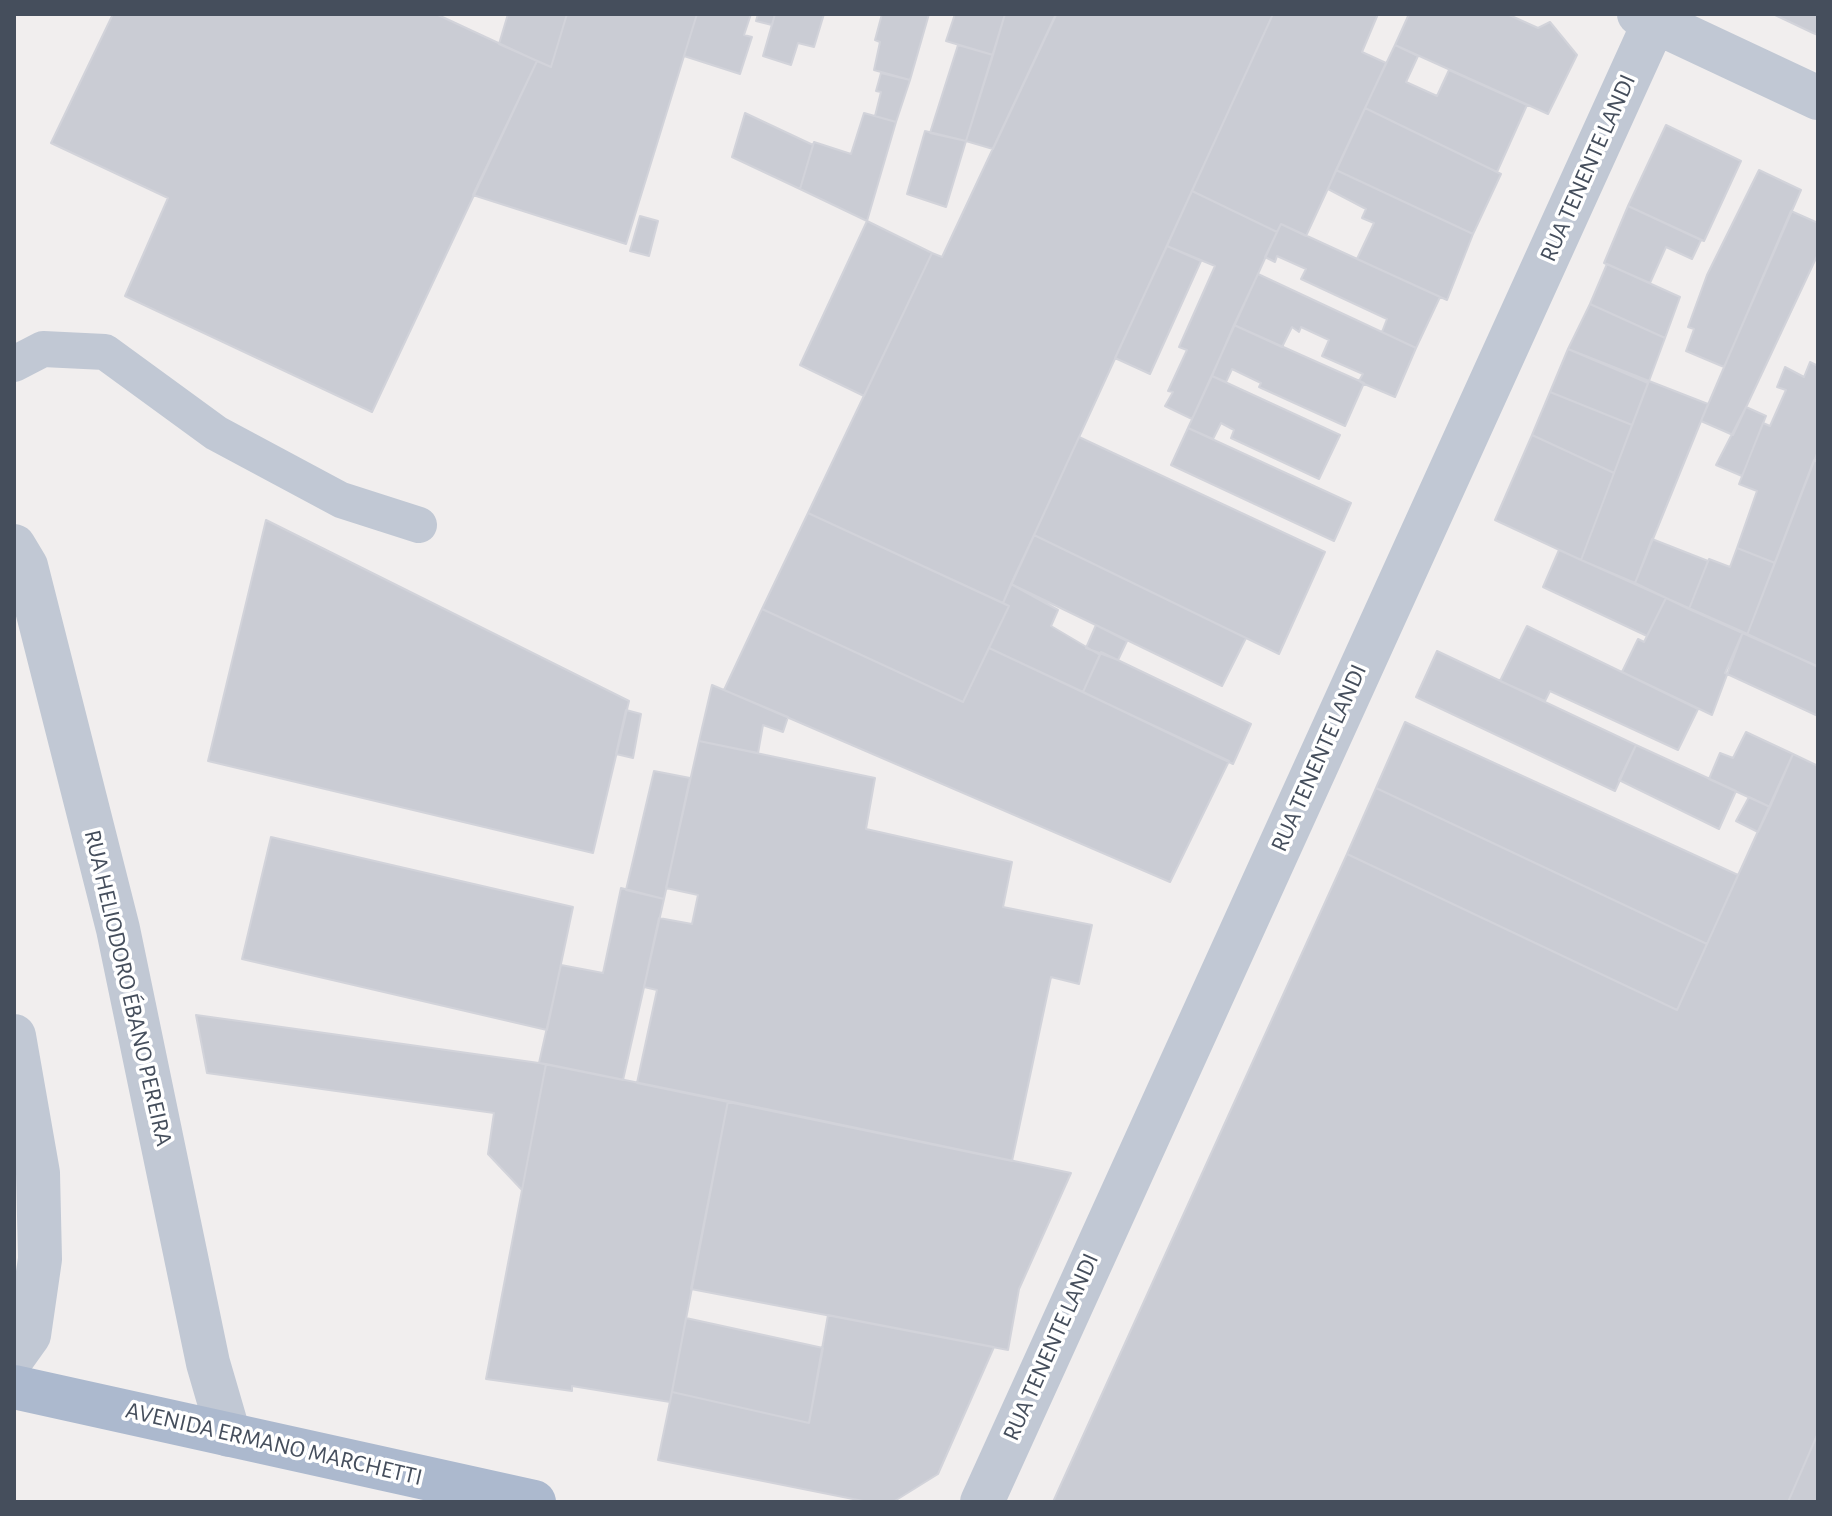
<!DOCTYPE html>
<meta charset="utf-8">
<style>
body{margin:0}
#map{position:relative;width:1832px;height:1516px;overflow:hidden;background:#f1eeee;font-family:"Alegreya Sans",sans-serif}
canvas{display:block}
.frame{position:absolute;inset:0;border:16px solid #454e5c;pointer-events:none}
</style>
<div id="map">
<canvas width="1832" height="1516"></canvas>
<div class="frame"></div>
</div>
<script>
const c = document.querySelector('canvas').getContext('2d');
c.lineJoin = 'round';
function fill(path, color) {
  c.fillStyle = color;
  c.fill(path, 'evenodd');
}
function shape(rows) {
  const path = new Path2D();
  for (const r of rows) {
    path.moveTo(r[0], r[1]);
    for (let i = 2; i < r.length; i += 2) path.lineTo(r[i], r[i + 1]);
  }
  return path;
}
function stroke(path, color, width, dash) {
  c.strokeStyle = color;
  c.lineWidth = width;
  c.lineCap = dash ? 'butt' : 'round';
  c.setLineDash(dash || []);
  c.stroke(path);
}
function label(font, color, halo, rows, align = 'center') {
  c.font = font + ' "Alegreya Sans",sans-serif';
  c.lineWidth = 7;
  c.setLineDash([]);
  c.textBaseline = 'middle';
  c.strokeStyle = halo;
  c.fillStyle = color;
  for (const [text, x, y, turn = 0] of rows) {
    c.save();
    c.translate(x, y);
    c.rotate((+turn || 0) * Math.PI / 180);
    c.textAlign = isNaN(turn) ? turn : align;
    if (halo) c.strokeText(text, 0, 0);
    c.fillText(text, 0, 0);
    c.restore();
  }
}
const building = shape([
 [113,14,436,14,537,61,372,412,125,296,168,198,51,143,113,14],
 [508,14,567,14,551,67,499,44,508,14],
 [567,14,697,14,626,244,473,195,537,61,551,67,567,14],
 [697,14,751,14,744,35,752,37,740,74,684,56,697,14],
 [758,14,775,14,772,25,756,21,758,14],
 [775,14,824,14,814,47,798,43,791,65,763,56,775,14],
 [882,14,929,14,910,80,874,70,880,42,875,40,882,14],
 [955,14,1005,14,993,55,946,41,955,14],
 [1005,14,1056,15,993,149,966,141,1005,14],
 [1273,14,1378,14,1362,52,1386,63,1306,236,1281,224,1277,232,1192,191,1273,14],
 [1273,14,1003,603,808,513,932,253,942,257,1056,14,1273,14],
 [1409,14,1507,14,1538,28,1550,22,1577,55,1548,114,1395,45,1409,14],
 [1773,14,1818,14,1818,35,1813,33,1773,14],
 [958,45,993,55,966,141,930,133,958,45],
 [1395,45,1418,56,1406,82,1437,96,1449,70,1527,105,1497,172,1365,108,1395,45],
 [881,73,910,80,896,122,875,116,881,92,876,91,881,73],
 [1365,108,1501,174,1473,234,1336,170,1365,108],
 [745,113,813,145,800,189,732,157,745,113],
 [864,113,896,122,867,221,800,189,814,142,851,154,864,113],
 [1666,125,1741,161,1704,241,1628,206,1666,125],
 [925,131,966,141,946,207,907,194,925,131],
 [1336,170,1473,234,1447,300,1357,259,1374,223,1362,218,1366,209,1328,189,1336,170],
 [1759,170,1801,190,1724,367,1686,351,1694,329,1688,327,1707,275,1759,170],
 [1192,191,1277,232,1192,419,1165,406,1173,392,1168,391,1187,350,1179,347,1215,266,1167,246,1192,191],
 [1628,206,1701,240,1692,259,1666,247,1650,283,1604,263,1628,206],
 [1791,211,1818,223,1818,254,1733,435,1701,421,1791,211],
 [640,216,658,221,649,256,630,251,640,216],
 [867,221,932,253,864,396,800,365,867,221],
 [1281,224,1440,297,1416,348,1382,332,1387,319,1301,279,1306,269,1277,256,1275,262,1265,257,1281,224],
 [1167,246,1201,261,1150,374,1115,358,1167,246],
 [1607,264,1680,297,1665,338,1590,304,1607,264],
 [1258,274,1416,348,1395,397,1362,383,1359,381,1363,374,1322,356,1329,340,1301,327,1299,332,1292,327,1282,347,1234,325,1258,274],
 [1590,304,1665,338,1649,381,1568,349,1590,304],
 [1234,325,1364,383,1345,426,1259,387,1261,383,1232,369,1226,382,1212,376,1234,325],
 [1568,349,1648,383,1632,425,1550,392,1568,349],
 [1810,362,1818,366,1818,451,1775,563,1737,548,1757,491,1739,484,1763,423,1770,426,1786,390,1777,387,1785,367,1804,377,1810,362],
 [1212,376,1340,435,1319,479,1231,438,1234,430,1221,423,1213,439,1188,428,1212,376],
 [1649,381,1708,404,1635,583,1581,560,1649,381],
 [1550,392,1632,425,1614,473,1532,435,1550,392],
 [1746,407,1766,416,1742,476,1716,465,1746,407],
 [1188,428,1351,503,1334,541,1171,465,1188,428],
 [1532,435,1614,473,1581,560,1495,520,1532,435],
 [1079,437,1325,552,1279,654,1034,535,1079,437],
 [1814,460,1818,462,1817,666,1747,635,1814,460],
 [808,513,1009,606,963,702,762,609,808,513],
 [266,520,629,701,593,853,208,761,266,520],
 [1034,535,1246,638,1222,686,1011,584,1034,535],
 [1652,539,1708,561,1689,609,1635,583,1652,539],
 [1737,548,1775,563,1747,635,1689,609,1709,559,1730,567,1737,548],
 [1559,550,1666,598,1647,636,1543,587,1559,550],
 [1011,584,1058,610,1051,626,1100,655,1083,692,989,648,1009,606,1003,603,1011,584],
 [1666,598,1743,632,1712,715,1622,672,1638,639,1644,642,1666,598],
 [762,609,963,702,989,648,1229,761,1170,882,724,690,762,609],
 [1096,625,1127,641,1118,660,1086,648,1096,625],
 [1527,626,1698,709,1678,750,1550,691,1545,701,1500,681,1527,626],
 [1743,632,1818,667,1818,716,1725,673,1743,632],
 [1437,651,1636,745,1615,791,1416,697,1437,651],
 [1101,652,1251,724,1233,764,1083,692,1101,652],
 [712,685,788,717,783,732,763,725,758,753,699,741,712,685],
 [626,710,641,714,633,758,616,754,626,710],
 [1405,722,1738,875,1707,944,1376,788,1405,722],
 [1746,732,1793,754,1770,807,1709,779,1720,753,1733,758,1746,732],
 [699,741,875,778,866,829,1012,862,1003,907,1092,925,1079,984,1051,977,1012,1161,637,1083,657,990,644,987,659,918,692,924,698,895,666,888,699,741],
 [1636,745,1736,791,1719,829,1619,780,1636,745],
 [1793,754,1818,766,1818,1433,1788,1502,1053,1502,1347,854,1677,1010,1793,754],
 [654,771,690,778,664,899,626,890,654,771],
 [1376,788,1707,944,1677,1010,1347,854,1376,788],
 [1749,797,1770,807,1758,832,1736,821,1749,797],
 [271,837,573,907,547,1030,242,959,271,837],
 [621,888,664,899,623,1080,539,1063,561,965,603,973,621,888],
 [196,1015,546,1064,522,1190,488,1154,494,1113,207,1073,196,1015],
 [546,1064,728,1101,670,1402,572,1386,572,1391,486,1379,546,1064],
 [728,1101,1071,1173,1019,1289,1008,1350,691,1289,728,1101],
 [828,1315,994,1347,938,1474,893,1502,868,1502,658,1460,672,1392,809,1423,828,1315],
 [686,1318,823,1348,809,1423,672,1392,686,1318],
 [1818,1433,1818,1502,1788,1502,1818,1433]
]);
fill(building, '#caccd4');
stroke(building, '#d2d3da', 2);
stroke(shape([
 [14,364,43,349,105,352,216,433,341,500,419,525]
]), '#c1c8d4', 36);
stroke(shape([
 [1639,14,1818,98],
 [14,546,26,566,118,929,208,1363,229,1435],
 [14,1036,38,1173,40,1259,29,1335,14,1356],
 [982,1502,1658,14]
]), '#c1c8d4', 44);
stroke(shape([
 [14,1387,534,1502]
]), '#acb9ce', 44);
label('24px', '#454e5c', '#fff', [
 ["RUA TENENTE LANDI",1588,168,-66],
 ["RUA TENENTE LANDI",1319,758,-66],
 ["RUA HELIODORO ÉBANO PEREIRA",128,988,77],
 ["RUA TENENTE LANDI",1051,1347,-66],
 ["AVENIDA ERMANO MARCHETTI",274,1444,13]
]);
</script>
